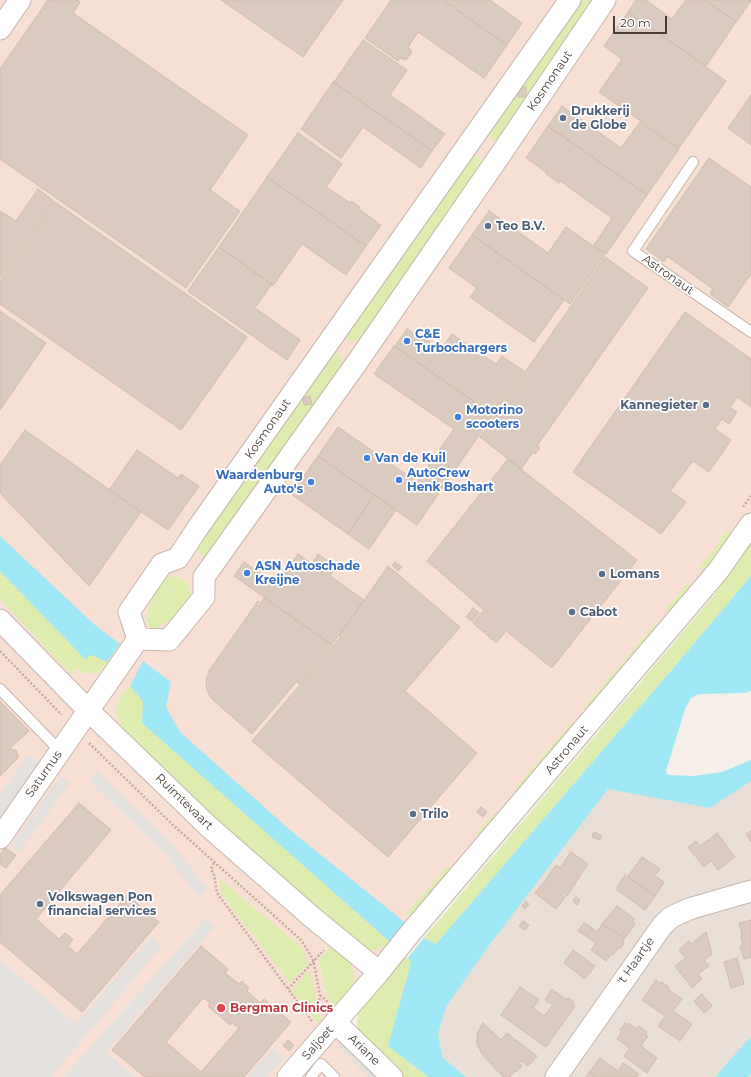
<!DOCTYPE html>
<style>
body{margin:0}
#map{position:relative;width:751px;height:1077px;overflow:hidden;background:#f5eee9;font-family:Montserrat,sans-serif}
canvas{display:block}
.scale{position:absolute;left:613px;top:16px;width:54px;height:18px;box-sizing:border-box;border:2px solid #4a3d36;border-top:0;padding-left:5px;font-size:12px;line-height:14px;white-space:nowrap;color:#4a3d36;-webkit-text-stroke:3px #fff;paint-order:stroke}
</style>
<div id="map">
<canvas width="751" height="1077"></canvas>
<div class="scale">20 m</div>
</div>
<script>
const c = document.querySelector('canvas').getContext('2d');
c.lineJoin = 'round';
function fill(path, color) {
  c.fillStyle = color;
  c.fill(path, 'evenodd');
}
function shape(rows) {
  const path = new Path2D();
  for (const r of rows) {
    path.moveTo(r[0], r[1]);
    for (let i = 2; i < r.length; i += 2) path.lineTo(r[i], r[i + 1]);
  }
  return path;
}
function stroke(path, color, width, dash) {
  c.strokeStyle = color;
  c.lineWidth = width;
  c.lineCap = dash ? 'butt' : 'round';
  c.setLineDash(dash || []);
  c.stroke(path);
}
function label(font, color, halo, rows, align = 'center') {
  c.font = font + ' Montserrat,sans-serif';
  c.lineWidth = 3.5;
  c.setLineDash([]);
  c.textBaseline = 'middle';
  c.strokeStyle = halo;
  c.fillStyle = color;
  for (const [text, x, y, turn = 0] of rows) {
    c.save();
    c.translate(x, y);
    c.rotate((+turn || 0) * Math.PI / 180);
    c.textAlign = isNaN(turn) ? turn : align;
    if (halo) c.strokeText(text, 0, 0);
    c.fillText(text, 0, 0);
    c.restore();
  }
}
fill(shape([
 [751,769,751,1077,446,1077,412,1055,434,979,609,778,705,798]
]), '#eadfd6');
fill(shape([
 [0,0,751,0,751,519,335,1020,397,1077,0,1077]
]), '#f8dfd3');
fill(shape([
 [578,0,598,0,499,141,493,140,489,136,488,128],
 [473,156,479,158,484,163,362,340,358,341,350,341,345,336,467,162],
 [336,352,342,357,342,363,339,369,209,556,205,557,200,553,198,548,201,540,330,355],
 [728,530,732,535,709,568,705,569,703,569,700,567],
 [751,544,751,576,669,673,436,944,424,938,712,598],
 [0,571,86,660,89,656,92,655,107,662,105,666,97,673,86,674,75,669,72,674,59,662,0,599],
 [168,577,178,577,184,580,188,585,191,595,188,605,178,614,157,628,151,628,147,625,146,619,155,589,159,582],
 [687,584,690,588,690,590,672,612,669,612,666,609],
 [655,624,657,627,587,710,584,708],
 [130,686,143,701,142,723,390,942,387,945,375,950,360,951,125,735,118,727,122,723,116,714,117,704,122,694],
 [572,722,574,725,519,790,515,789],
 [494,813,496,819,480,836,477,833],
 [448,866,450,868,451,873,412,919,406,914],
 [220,879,299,945,305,954,308,964,290,983,221,893],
 [331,946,349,962,353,969,354,975,353,984,350,989,347,995,335,1008,332,1004,326,992,319,960],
 [403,956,408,958,411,962,388,1046,428,1077,403,1077,361,1034,357,1025,358,1012,364,1002],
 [310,970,314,993,318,1010,323,1022,320,1026,292,990]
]), '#dfecaf');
fill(shape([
 [28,755,39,762,0,818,0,794],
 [97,771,173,845,208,888,197,896,164,853,89,781],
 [61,776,70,783,20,852,11,845],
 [206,918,215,926,106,1052,136,1077,64,1077],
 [152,936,162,946,51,1077,0,1077,0,960,75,1023,81,1018],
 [341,1043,347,1044,376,1075,375,1077,368,1077,339,1047,338,1045],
 [274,1047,284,1058,267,1077,248,1077]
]), '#e4e0de');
fill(shape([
 [0,536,95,625,120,644,107,662,92,655,89,656,86,660,0,571],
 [751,576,751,691,744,693,698,694,691,698,685,709,666,771,668,775,693,776,722,772,751,760,751,781,710,808,608,789,487,948,446,1007,438,1034,442,1057,466,1077,428,1077,388,1046,411,962,408,958,424,938,436,944,669,673],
 [143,661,171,682,166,707,180,732,290,830,407,924,390,942,142,723,143,701,130,686],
 [751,1038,751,1074,747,1077,715,1077,745,1043]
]), '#a1e8f6');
const building = shape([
 [48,0,78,0,80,2,73,13,248,135,210,190,240,211,186,288,0,159,0,69,48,0],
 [221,0,343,0,303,57,221,0],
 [391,0,443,0,507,45,484,78,418,32,408,47,412,52,406,60,400,58,398,61,365,38,391,0],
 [443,0,490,0,522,23,507,45,443,0],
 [636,0,646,0,672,19,686,0,705,0,736,22,706,66,628,12,636,0],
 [705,0,751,0,751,1,736,22,705,0],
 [628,12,726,81,679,148,599,92,622,59,604,46,628,12],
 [363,40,407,70,390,95,445,134,432,151,334,82,363,40],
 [333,82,432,151,421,168,363,127,341,158,301,129,333,82],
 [518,87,526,87,526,97,518,97,518,87],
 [751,95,751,145,728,128,751,95],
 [562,106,621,148,640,122,679,149,647,195,548,126,562,106],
 [548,126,647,195,606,254,594,245,612,218,560,181,559,183,546,174,547,173,526,158,548,126],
 [298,133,342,164,326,187,350,203,351,201,360,207,359,209,381,225,366,246,267,177,298,133],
 [709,158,751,187,751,274,728,307,710,294,713,289,667,256,664,262,646,249,709,158],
 [267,177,366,246,346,275,302,244,273,286,219,247,267,177],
 [38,189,54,201,0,278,0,211,16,221,38,189],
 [55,202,247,337,181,430,0,304,0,281,55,202],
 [489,211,548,253,566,227,605,254,570,304,472,235,489,211],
 [472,235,564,300,534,342,470,297,477,288,449,268,472,235],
 [219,247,272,284,255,308,300,340,287,360,188,291,219,247],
 [605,257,648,288,537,446,540,448,535,454,533,452,521,469,480,437,605,257],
 [0,311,46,343,0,410,0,311],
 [685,312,751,359,751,407,737,397,730,408,737,412,729,424,722,419,715,429,731,440,709,472,693,461,670,491,686,502,661,534,573,472,685,312],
 [407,329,422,339,430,342,429,344,440,351,452,334,496,364,502,356,524,371,493,415,395,346,407,329],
 [394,346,493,415,417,525,318,456,338,427,417,482,454,429,374,374,394,346],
 [310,396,312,404,304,405,303,398,310,396],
 [25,430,141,512,89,586,0,493,0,465,25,430],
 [137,450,178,478,181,474,199,486,168,530,109,490,137,450],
 [318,456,374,495,348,534,291,494,318,456],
 [508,459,637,560,552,668,506,631,496,643,473,623,484,610,427,561,508,459],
 [374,495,396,510,369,549,348,534,374,495],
 [298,554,312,564,318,554,336,567,330,576,364,600,332,645,234,576,244,562,277,585,298,554],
 [395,562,402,567,398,571,392,565,395,562],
 [388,566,460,627,405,691,477,753,388,857,252,741,341,637,339,636,388,566],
 [264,598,332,645,299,684,297,681,252,734,213,700,207,691,206,681,209,671,258,601,259,602,256,604,258,606,264,598],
 [473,608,479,613,472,621,466,617,473,608],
 [0,701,29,731,10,748,13,750,16,750,17,752,17,754,19,757,0,776,0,701],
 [79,803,111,830,36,919,59,939,65,933,73,939,68,946,77,954,127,895,159,922,82,1012,0,942,0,895,79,803],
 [481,807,487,812,483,817,477,812,481,807],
 [751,831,751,842,746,834,751,831],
 [594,832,602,836,600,840,592,837,594,832],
 [717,833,735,857,718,870,711,861,704,867,688,847,696,841,700,846,717,833],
 [5,848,16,855,6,868,0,864,0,855,5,848],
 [571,852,588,864,567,896,545,881,556,865,560,868,571,852],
 [642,857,660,869,655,876,664,882,655,896,628,876,642,857],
 [625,875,655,896,645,910,617,890,617,887,625,875],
 [544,882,565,897,556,909,535,893,544,882],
 [576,897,580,900,577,905,573,901,576,897],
 [526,901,529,904,525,909,522,906,526,901],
 [617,906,635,919,633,922,635,924,625,938,602,924,617,906],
 [751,920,751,957,744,959,740,946,743,945,741,937,742,937,741,934,742,934,739,923,751,920],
 [523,921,529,925,525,930,519,926,523,921],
 [584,923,592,928,586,936,578,931,584,923],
 [602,924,625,938,623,941,624,943,621,948,618,948,613,955,611,954,606,961,591,950,596,943,586,936,592,928,597,932,602,924],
 [706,932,712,954,704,960,709,966,698,974,702,979,692,988,675,966,686,958,679,950,689,941,691,944,706,932],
 [201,946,228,969,225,973,239,984,242,981,249,988,247,991,260,1003,264,999,291,1022,244,1077,145,1077,112,1050,201,946],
 [203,998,210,1003,208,1006,230,1025,232,1023,239,1028,201,1072,166,1042,203,998],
 [573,950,595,966,585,979,564,963,573,950],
 [737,958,744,984,731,988,724,962,737,958],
 [656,980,659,983,662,982,669,987,669,990,682,999,673,1011,692,1024,680,1041,658,1026,665,1016,642,1000,656,980],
 [520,987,539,1000,533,1008,544,1016,553,1005,545,1000,552,989,567,1000,568,998,574,1002,573,1004,575,1006,546,1047,501,1015,520,987],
 [702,994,712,1006,704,1013,694,1001,702,994],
 [483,1023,501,1040,507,1033,537,1056,528,1066,521,1061,519,1064,522,1066,516,1072,515,1070,510,1077,503,1077,482,1054,477,1044,477,1034,483,1023],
 [625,1023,627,1025,628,1023,637,1029,639,1026,647,1032,645,1035,648,1036,641,1046,657,1058,647,1073,624,1056,630,1048,617,1039,622,1031,620,1030,625,1023],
 [288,1040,294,1045,289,1051,283,1046,288,1040],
 [600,1058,618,1071,623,1063,639,1074,637,1077,596,1077,589,1072,600,1058],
 [589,1072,596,1077,586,1077,589,1072]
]);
fill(building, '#dbcac0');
stroke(building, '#d3bdb0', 1);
const lane = shape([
 [693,162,633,251,751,332],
 [0,689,60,751],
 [311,1077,321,1064,334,1077]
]);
const street = shape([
 [0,29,20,0],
 [0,620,89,711,208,826,313,918,379,972],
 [138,639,169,640,204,597,204,577,358,361,496,161,605,0],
 [138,639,129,612,162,564,178,558,197,529,570,0],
 [0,838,138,639],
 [335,1022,392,1077],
 [288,1077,379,972,412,931,718,571,751,524],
 [556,1077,662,926,670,918,680,913,692,908,751,891]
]);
stroke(lane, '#c5b7ad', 12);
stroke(street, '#c5b7ad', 23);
stroke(shape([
 [743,507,751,496],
 [0,651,62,715],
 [89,743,173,825,301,940,313,959,320,995,319,1003,321,1009],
 [214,863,211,869,214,875,217,893,288,989],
 [320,995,329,1003],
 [312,1021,288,989,324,950]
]), '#c5ac9a', 2.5, [2, 2]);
stroke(lane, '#fff', 10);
stroke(street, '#fff', 21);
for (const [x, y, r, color] of [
 [563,118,4,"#5c6f8a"],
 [488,226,4,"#5c6f8a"],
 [407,341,4,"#3f7fe0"],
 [706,405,4,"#5c6f8a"],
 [458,417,4,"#3f7fe0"],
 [367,458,4,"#3f7fe0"],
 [399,480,4,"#3f7fe0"],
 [311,482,4,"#3f7fe0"],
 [247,573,4,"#3f7fe0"],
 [602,574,4,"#5c6f8a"],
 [572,612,4,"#5c6f8a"],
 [413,814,4,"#5c6f8a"],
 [40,904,4,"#5c6f8a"],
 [221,1008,5,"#e0444e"]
]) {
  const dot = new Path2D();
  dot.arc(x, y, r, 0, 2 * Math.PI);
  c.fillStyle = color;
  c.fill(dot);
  stroke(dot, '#fff', 1.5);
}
label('12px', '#4a3d36', '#fff', [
 ["Kosmonaut",550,81,-56],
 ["Astronaut",668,275,35],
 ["Kosmonaut",268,429,-55],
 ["Astronaut",567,750,-50],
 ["Saturnus",44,774,-55],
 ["Ruimtevaart",184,802,44],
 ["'t Haartje",636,961,-55],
 ["Saljoet",318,1043,-49],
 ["Ariane",364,1050,44]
]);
label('bold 12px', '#4e5e75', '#fff', [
 ["Drukkerij",571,111],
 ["de Globe",571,125],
 ["Teo B.V.",496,226],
 ["Kannegieter",698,405,"right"],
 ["Lomans",610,574],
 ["Cabot",580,612],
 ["Trilo",421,814],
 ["Volkswagen Pon",48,897],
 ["financial services",48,911]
], 'left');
label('bold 12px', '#366cbe', '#fff', [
 ["C&E",415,334],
 ["Turbochargers",415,348],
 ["Motorino",466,410],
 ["scooters",466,424],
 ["Van de Kuil",375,458],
 ["AutoCrew",407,473],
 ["Henk Boshart",407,487],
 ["Waardenburg",303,475,"right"],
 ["Auto's",303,489,"right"],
 ["ASN Autoschade",255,566],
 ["Kreijne",255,580]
], 'left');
label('bold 12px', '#be3a42', '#fff', [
 ["Bergman Clinics",230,1008]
], 'left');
</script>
